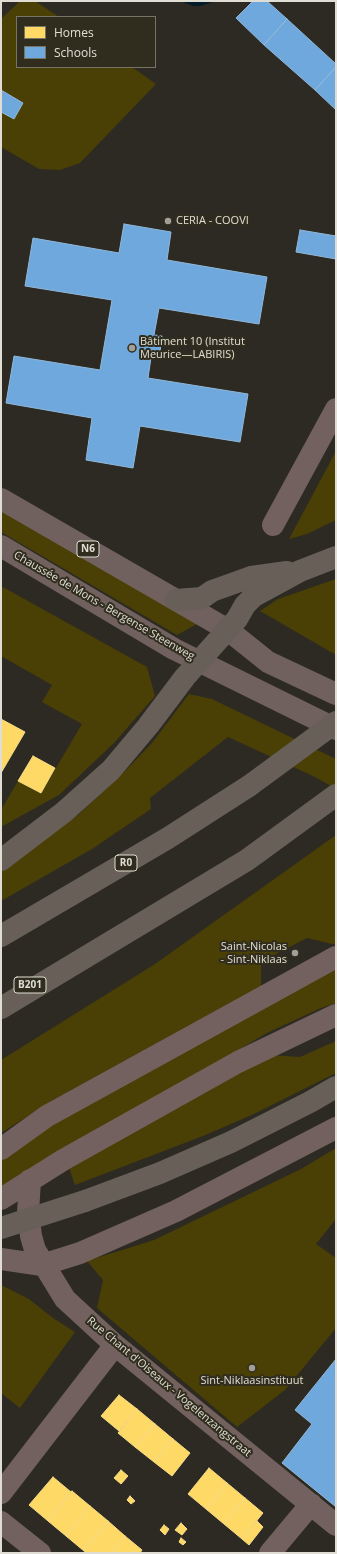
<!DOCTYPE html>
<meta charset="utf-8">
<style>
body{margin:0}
#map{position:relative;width:337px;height:1554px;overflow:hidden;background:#2c2a22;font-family:"Open Sans",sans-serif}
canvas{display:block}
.frame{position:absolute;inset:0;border:2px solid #e0ded4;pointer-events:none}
.legend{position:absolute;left:16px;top:16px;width:140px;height:52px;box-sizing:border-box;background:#302d1e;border:1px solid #767467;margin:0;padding:5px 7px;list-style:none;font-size:12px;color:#e0ded4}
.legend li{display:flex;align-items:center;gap:8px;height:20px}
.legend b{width:20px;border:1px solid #767467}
</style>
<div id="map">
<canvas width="337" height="1554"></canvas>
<div class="frame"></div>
<ul class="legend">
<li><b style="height:11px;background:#ffd966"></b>Homes</li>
<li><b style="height:11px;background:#6fa8dc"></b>Schools</li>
</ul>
</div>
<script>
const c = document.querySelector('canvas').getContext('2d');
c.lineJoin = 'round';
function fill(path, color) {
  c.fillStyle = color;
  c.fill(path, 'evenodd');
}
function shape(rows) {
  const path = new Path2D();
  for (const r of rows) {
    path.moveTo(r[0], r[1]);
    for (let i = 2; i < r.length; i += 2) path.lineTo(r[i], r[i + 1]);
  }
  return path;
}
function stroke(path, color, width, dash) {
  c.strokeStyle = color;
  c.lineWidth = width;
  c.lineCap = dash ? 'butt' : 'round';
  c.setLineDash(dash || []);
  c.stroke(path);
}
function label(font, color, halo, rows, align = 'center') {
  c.font = font + ' "Open Sans",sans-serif';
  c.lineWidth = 4;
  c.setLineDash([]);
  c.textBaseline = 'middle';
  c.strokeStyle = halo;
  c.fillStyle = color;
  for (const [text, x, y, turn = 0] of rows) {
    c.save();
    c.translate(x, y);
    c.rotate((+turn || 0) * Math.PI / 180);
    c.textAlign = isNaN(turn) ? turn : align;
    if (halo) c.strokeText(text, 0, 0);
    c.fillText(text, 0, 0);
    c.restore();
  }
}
fill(shape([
 [20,1,35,1,59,17,17,17,17,67,132,67,156,84,80,163,60,170,39,169,1,147,1,19],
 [336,451,336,520,307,534,289,539],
 [1,511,197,624,177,635,1,532],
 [336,579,336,655,260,611,278,599],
 [1,586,147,667,155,696,114,743,59,795,1,827,1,810,18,781,41,793,82,724,42,702,52,685,1,656],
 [189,694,212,699,336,759,336,789,315,777,228,737,150,798,151,809,92,849,1,901,1,867,78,815,125,771,152,743],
 [336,835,336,945,307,938,268,958,261,965,261,986,55,1099,1,1133,1,1060,155,964],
 [336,968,336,1003,321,1008,267,1033,1,1189,1,1157,27,1139],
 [336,1041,336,1073,254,1114,203,1136,75,1185,69,1168,270,1055,300,1057],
 [336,1148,336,1219,316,1244,336,1258,336,1328,285,1390,237,1427,97,1308,103,1280,87,1261,154,1240,301,1169],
 [1,1285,29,1299,53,1318,75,1332,20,1408,1,1393]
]), '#4a3f05');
fill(shape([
 [180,1,217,1,200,6,193,6]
]), '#051b2a');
const homes = shape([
 [1,719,25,732,1,773,1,719],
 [33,756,55,768,41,793,18,781,33,756],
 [119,1395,137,1409,119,1431,101,1416,119,1395],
 [137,1409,155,1424,135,1447,118,1433,137,1409],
 [155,1424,173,1439,154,1462,135,1447,155,1424],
 [173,1439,190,1453,172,1476,154,1462,173,1439],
 [209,1468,227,1483,206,1509,188,1494,209,1468],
 [121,1470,128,1476,121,1484,114,1478,121,1470],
 [53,1477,71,1492,48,1521,29,1505,53,1477],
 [227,1483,245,1498,224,1524,206,1509,227,1483],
 [72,1491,90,1506,66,1536,48,1521,72,1491],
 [130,1496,135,1501,131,1504,127,1500,130,1496],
 [245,1498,263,1513,242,1539,224,1524,245,1498],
 [90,1506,108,1521,84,1551,66,1536,90,1506],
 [108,1521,125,1536,111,1553,87,1553,84,1551,108,1521],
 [257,1521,263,1527,249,1545,242,1539,257,1521],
 [181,1523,187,1529,182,1535,175,1530,181,1523],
 [164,1525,169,1529,165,1535,160,1530,164,1525],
 [125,1536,142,1550,140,1553,111,1553,125,1536],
 [181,1538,186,1542,183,1545,179,1542,181,1538]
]);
fill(homes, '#ffd966');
stroke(homes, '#f6da87', 1);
const schools = shape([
 [253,1,267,1,287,19,264,45,236,18,253,1],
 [287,19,336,64,336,67,315,90,264,45,287,19],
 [336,67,336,110,315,90,336,67],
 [1,90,23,103,14,119,1,112,1,90],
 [124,224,171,232,167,260,267,277,259,324,159,308,154,335,162,336,160,352,152,351,148,378,248,394,240,442,140,426,133,468,86,460,92,418,6,403,14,356,100,370,112,300,25,286,33,238,119,253,124,224],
 [300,230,336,236,336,259,296,252,300,230],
 [336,1359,336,1507,282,1463,312,1424,295,1410,336,1359]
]);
fill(schools, '#6fa8dc');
stroke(schools, '#91b8da', 1);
stroke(shape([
 [273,525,336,409],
 [1,1149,47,1116,336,957],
 [30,1180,28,1213,31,1236,35,1250,65,1299,115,1345,336,1525],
 [1,1199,63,1160,238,1062,336,1015],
 [1,1259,42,1265,80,1253,176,1211,336,1128],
 [1,1493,115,1345],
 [1,1522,40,1553],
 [270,1553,311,1504]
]), '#72615e', 22);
stroke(shape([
 [1,499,228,630,268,662,336,694],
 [1,546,174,649,336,729]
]), '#70615e', 22);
stroke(shape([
 [176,600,202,598,212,591,251,577,287,572],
 [1,860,64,812,111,770,148,726,185,677,237,619,245,605,254,596,300,571,336,557],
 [1,936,168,838,249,786],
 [1,1008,247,860,336,795],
 [85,1201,160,1173,231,1142,310,1102,336,1087]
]), '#685f59', 22);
stroke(shape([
 [249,786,336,722],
 [1,1228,85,1201]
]), '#685f59', 22);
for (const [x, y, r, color] of [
 [168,221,4,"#a19f96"],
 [132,348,4,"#a19f96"],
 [295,953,4,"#a19f96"],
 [252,1368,4,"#a19f96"]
]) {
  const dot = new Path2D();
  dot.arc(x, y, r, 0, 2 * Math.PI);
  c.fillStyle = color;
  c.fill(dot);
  stroke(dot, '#302d1e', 1.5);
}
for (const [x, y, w] of [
 [88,549,22],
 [126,863,22],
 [30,985,32]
]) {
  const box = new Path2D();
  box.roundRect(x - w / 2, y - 8, w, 16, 3);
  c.fillStyle = '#302d1e';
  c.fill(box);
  stroke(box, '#e0ded4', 1);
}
label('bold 10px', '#e0ded4', null, [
 ["N6",88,549],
 ["R0",126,863],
 ["B201",30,985]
]);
label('11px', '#e0ded4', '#302d1e', [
 ["CERIA - COOVI",176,221],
 ["Bâtiment 10 (Institut",140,342],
 ["Meurice—LABIRIS)",140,355],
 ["Saint-Nicolas",287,947,"right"],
 ["- Sint-Niklaas",287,960,"right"],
 ["Sint-Niklaasinstituut",252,1381,"center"]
], 'left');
label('11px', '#e0ded4', '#302d1e', [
 ["Chaussée de Mons - Bergense Steenweg",104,606,30],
 ["Rue Chant d'Oiseaux - Vogelenzangstraat",169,1387,40]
]);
</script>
